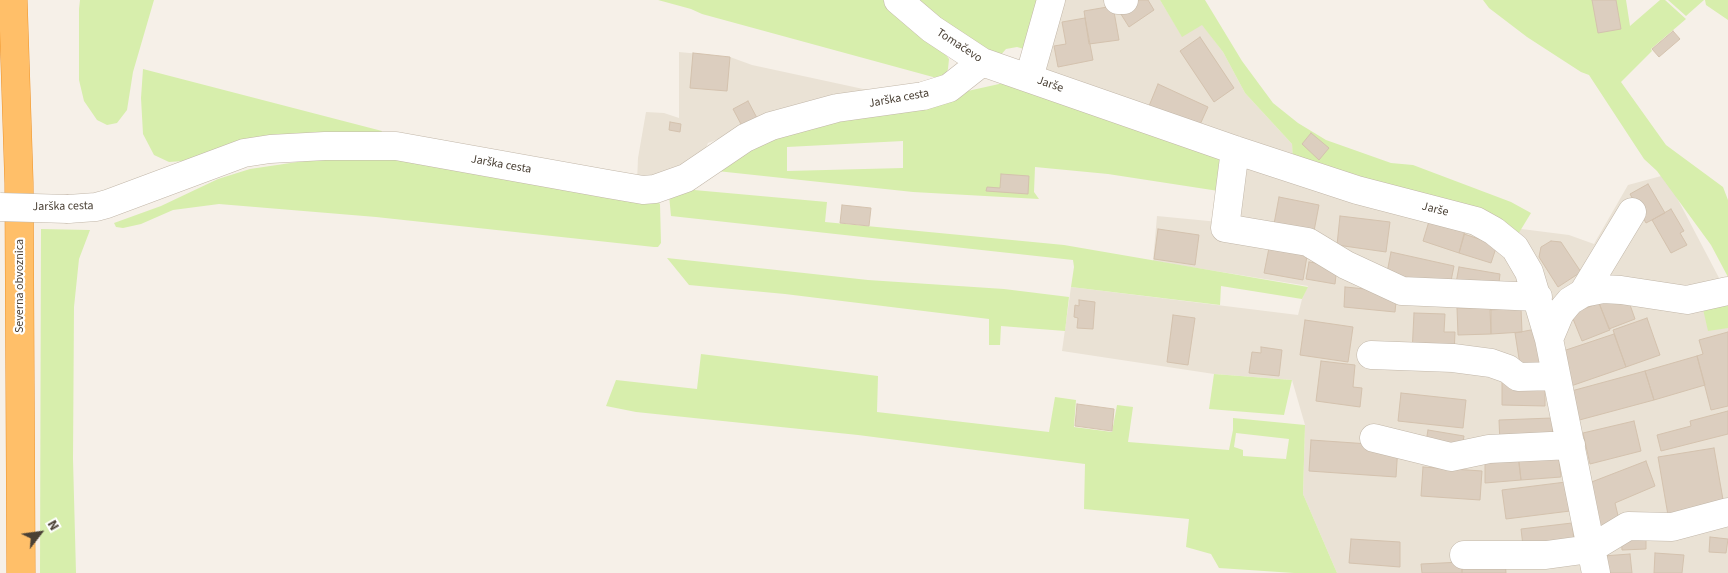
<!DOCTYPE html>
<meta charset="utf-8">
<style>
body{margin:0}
#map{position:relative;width:1728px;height:573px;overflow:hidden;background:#f6f0e8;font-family:"Source Sans 3",sans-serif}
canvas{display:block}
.north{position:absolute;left:15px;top:508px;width:50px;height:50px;-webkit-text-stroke:4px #fff;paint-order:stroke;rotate:60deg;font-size:14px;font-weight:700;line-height:20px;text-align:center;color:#4a4035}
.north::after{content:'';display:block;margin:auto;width:18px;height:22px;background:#4a4035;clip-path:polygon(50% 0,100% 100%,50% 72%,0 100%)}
</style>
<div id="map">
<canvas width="1728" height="573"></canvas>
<div class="north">N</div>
</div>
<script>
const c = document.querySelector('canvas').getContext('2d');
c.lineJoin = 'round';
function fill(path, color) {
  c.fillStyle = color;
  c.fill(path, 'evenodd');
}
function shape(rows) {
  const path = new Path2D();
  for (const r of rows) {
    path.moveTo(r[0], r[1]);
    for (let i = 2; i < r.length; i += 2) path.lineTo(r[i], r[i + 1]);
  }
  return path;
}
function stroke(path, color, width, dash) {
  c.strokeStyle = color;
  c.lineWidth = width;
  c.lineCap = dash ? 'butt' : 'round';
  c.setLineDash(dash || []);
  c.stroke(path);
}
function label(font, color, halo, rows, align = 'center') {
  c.font = font + ' "Source Sans 3",sans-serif';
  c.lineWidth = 4.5;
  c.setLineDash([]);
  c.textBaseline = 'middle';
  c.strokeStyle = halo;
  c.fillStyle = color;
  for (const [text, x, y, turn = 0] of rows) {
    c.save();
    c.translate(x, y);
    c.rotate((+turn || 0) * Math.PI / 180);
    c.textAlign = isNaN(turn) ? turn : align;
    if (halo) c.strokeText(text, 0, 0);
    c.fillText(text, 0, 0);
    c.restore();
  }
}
fill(shape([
 [1047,0,1160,0,1182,36,1202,24,1223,52,1245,93,1292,144,1293,162,1058,94,1031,51],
 [679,52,730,57,752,65,891,95,729,135,708,143,704,153,691,165,637,183,638,158,646,112,664,113,679,118],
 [1241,163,1482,224,1569,235,1594,244,1628,185,1665,175,1728,295,1728,573,1337,573,1303,494,1305,425,1292,380,1214,374,1062,351,1071,287,1298,315,1302,299,1308,286,1153,261,1157,216,1219,222]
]), '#eae2d5');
fill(shape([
 [80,0,154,0,133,72,127,110,117,123,107,125,97,120,84,101,79,80,79,9],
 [658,0,883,0,942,50,949,59,948,69,944,80,702,14,691,9],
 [911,0,1047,0,1031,51,1017,47,1006,49,999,57],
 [1160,0,1205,0,1242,61,1273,103,1298,123,1326,140,1391,163,1413,165,1511,202,1531,213,1517,236,1293,162,1292,144,1245,93,1223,52,1202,25,1182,37],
 [1483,0,1626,0,1630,26,1660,0,1665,0,1686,19,1651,49,1652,51,1621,82,1666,145,1723,187,1728,200,1728,277,1711,245,1657,171,1644,159,1589,75,1581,72,1527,37,1489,8],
 [1668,0,1704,0,1686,16],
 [1705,0,1728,0,1728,20,1706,5],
 [143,69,382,131,378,138,236,142,183,161,169,162,154,155,143,134,141,98],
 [999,84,1010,84,1228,154,1225,192,1108,174,1035,167,1034,192,1039,199,913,192,717,171,694,190,827,202,825,222,1064,245,1308,287,1302,299,1221,286,1220,305,1071,287,1074,267,1073,260,671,216,669,195,753,139],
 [903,141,903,168,787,171,787,147],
 [365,152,656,200,660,204,661,243,658,247,654,247,376,217,219,204,173,210,141,224,123,228,116,227,114,223,161,206,218,179,250,169],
 [41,229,90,230,79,259,74,307,73,459,76,573,40,573],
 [667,258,868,280,1004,289,1069,297,1065,331,1001,326,1000,345,989,345,989,319,785,294,689,285],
 [1728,304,1728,328,1708,331,1703,309],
 [701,354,878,376,877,412,1049,432,1055,397,1076,400,1074,427,1112,432,1117,405,1133,407,1128,442,1229,450,1233,430,1233,418,1305,425,1303,494,1337,573,1294,573,1219,568,1211,554,1186,547,1189,519,1084,509,1085,464,858,435,636,412,606,406,616,380,697,389],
 [1236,433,1289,439,1286,459,1243,456,1243,450,1234,447],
 [1214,374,1292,380,1284,415,1209,409]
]), '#d7eeac');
const building = shape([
 [1135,0,1148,0,1154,10,1129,27,1119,11,1135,0],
 [1592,0,1616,0,1621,29,1598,33,1592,0],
 [1113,6,1119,40,1089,44,1084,11,1113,6],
 [1085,18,1093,60,1058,67,1054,46,1066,44,1062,22,1085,18],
 [1673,31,1680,39,1659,57,1652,49,1673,31],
 [1200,37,1234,88,1214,102,1180,51,1200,37],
 [693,53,730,57,727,91,690,88,693,53],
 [1158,84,1208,107,1198,129,1149,106,1158,84],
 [748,101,757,118,742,126,733,109,748,101],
 [670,122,681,124,680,132,669,130,670,122],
 [1311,133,1329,148,1319,160,1302,144,1311,133],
 [1001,174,1029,176,1028,194,986,191,987,187,1000,188,1001,174],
 [1648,184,1665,213,1646,223,1630,194,1648,184],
 [1279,197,1319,205,1314,231,1274,224,1279,197],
 [842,205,871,208,869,226,840,223,842,205],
 [1671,209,1684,231,1680,233,1687,245,1671,253,1652,220,1671,209],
 [1340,216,1390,222,1386,252,1337,245,1340,216],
 [1430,218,1466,229,1459,253,1423,241,1430,218],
 [1158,229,1199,235,1195,265,1154,259,1158,229],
 [1464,234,1497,245,1491,263,1459,253,1464,234],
 [1551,241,1561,242,1581,272,1558,287,1539,257,1541,247,1551,241],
 [1270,243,1308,250,1303,280,1264,273,1270,243],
 [1391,252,1454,266,1449,291,1386,278,1391,252],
 [1309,262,1337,266,1335,284,1306,279,1309,262],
 [1459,267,1500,274,1498,291,1456,283,1459,267],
 [1345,287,1397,292,1395,312,1344,307,1345,287],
 [1612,298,1629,302,1635,319,1609,329,1599,303,1612,298],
 [1079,300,1095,302,1093,329,1077,328,1078,318,1074,317,1075,305,1079,306,1079,300],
 [1599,303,1610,330,1582,341,1571,314,1599,303],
 [1457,308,1491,308,1491,334,1458,335,1457,308],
 [1521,308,1522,332,1491,334,1490,310,1521,308],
 [1414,313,1445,314,1444,332,1455,332,1454,355,1412,353,1414,313],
 [1173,315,1195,318,1188,365,1167,362,1173,315],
 [1647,318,1660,355,1626,367,1613,330,1647,318],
 [1305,320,1353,327,1348,362,1300,355,1305,320],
 [1536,329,1543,367,1521,371,1515,333,1536,329],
 [1728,332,1728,406,1711,410,1697,356,1703,354,1699,340,1728,332],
 [1614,334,1626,367,1568,387,1557,353,1614,334],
 [1261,347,1282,350,1279,376,1249,373,1252,352,1261,353,1261,347],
 [1697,356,1705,385,1654,400,1645,371,1697,356],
 [1321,361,1355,365,1353,387,1362,388,1360,407,1316,401,1321,361],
 [1645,371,1654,400,1572,422,1564,393,1645,371],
 [1502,380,1545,382,1545,406,1502,405,1502,380],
 [1401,393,1466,400,1463,428,1398,421,1401,393],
 [1077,404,1114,409,1112,431,1075,426,1077,404],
 [1728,411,1728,434,1661,451,1657,435,1691,426,1690,421,1728,411],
 [1552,418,1553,441,1500,444,1499,420,1552,418],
 [1634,421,1641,451,1590,464,1583,433,1634,421],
 [1428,430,1464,436,1461,453,1425,447,1428,430],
 [1311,440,1398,446,1396,477,1309,471,1311,440],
 [1714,448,1725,511,1669,521,1658,457,1714,448],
 [1518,452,1521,480,1485,483,1485,453,1518,452],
 [1558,452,1561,477,1521,480,1518,456,1558,452],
 [1646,461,1655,486,1615,503,1620,524,1600,532,1589,483,1646,461],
 [1423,467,1482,471,1480,500,1421,496,1423,467],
 [1566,482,1570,511,1506,519,1502,490,1566,482],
 [1572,523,1575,549,1524,554,1521,529,1572,523],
 [1646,533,1646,549,1622,550,1621,534,1646,533],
 [1710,537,1728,539,1726,553,1709,552,1710,537],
 [1351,539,1400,542,1400,567,1349,563,1351,539],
 [1655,553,1684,555,1682,573,1654,573,1655,553],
 [1630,554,1632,573,1604,573,1603,556,1630,554],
 [1505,560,1506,573,1462,573,1462,562,1505,560],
 [1462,562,1462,573,1422,573,1421,564,1462,562]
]);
fill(building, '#dccebf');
stroke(building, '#d4c2ae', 1);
const minor = shape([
 [898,0,932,29,982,62,1235,150,1357,190,1476,221,1494,231,1515,248,1529,272,1549,339,1596,573],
 [1118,0,1124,0],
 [1029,78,1051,0],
 [1235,150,1225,228,1308,242,1346,265,1402,291,1538,297],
 [68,209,96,207,107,204,244,153,270,149,325,146,396,146,608,184,643,190,655,189,686,178,745,138,771,126,837,108,923,96,949,88,982,62],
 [1583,293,1632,212],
 [1549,339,1560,313,1570,301,1583,293,1603,289,1621,290,1687,300,1728,291],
 [1371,355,1453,358,1491,363,1508,369,1518,377,1556,376],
 [1374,438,1451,457,1489,449,1571,445],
 [1464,555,1546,555,1590,549,1628,526,1672,527,1728,512]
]);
const highway = shape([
 [13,0,19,183,21,573]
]);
stroke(minor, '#c2b7a9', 29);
stroke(highway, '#ee9329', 29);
stroke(minor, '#fff', 28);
stroke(highway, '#ffbf69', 28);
const minorBridge = shape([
 [0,207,68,209]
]);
stroke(minorBridge, '#c2b7a9', 29, []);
stroke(minorBridge, '#fff', 28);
label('12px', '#4a4035', '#fff', [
 ["Tomačevo",959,46,33],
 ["Jarše",1050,85,19],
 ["Jarška cesta",899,99,-10],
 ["Jarška cesta",501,165,10],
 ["Jarška cesta",63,207,-1],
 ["Jarše",1435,210,14],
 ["Severna obvoznica",20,286,-90]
]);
</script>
